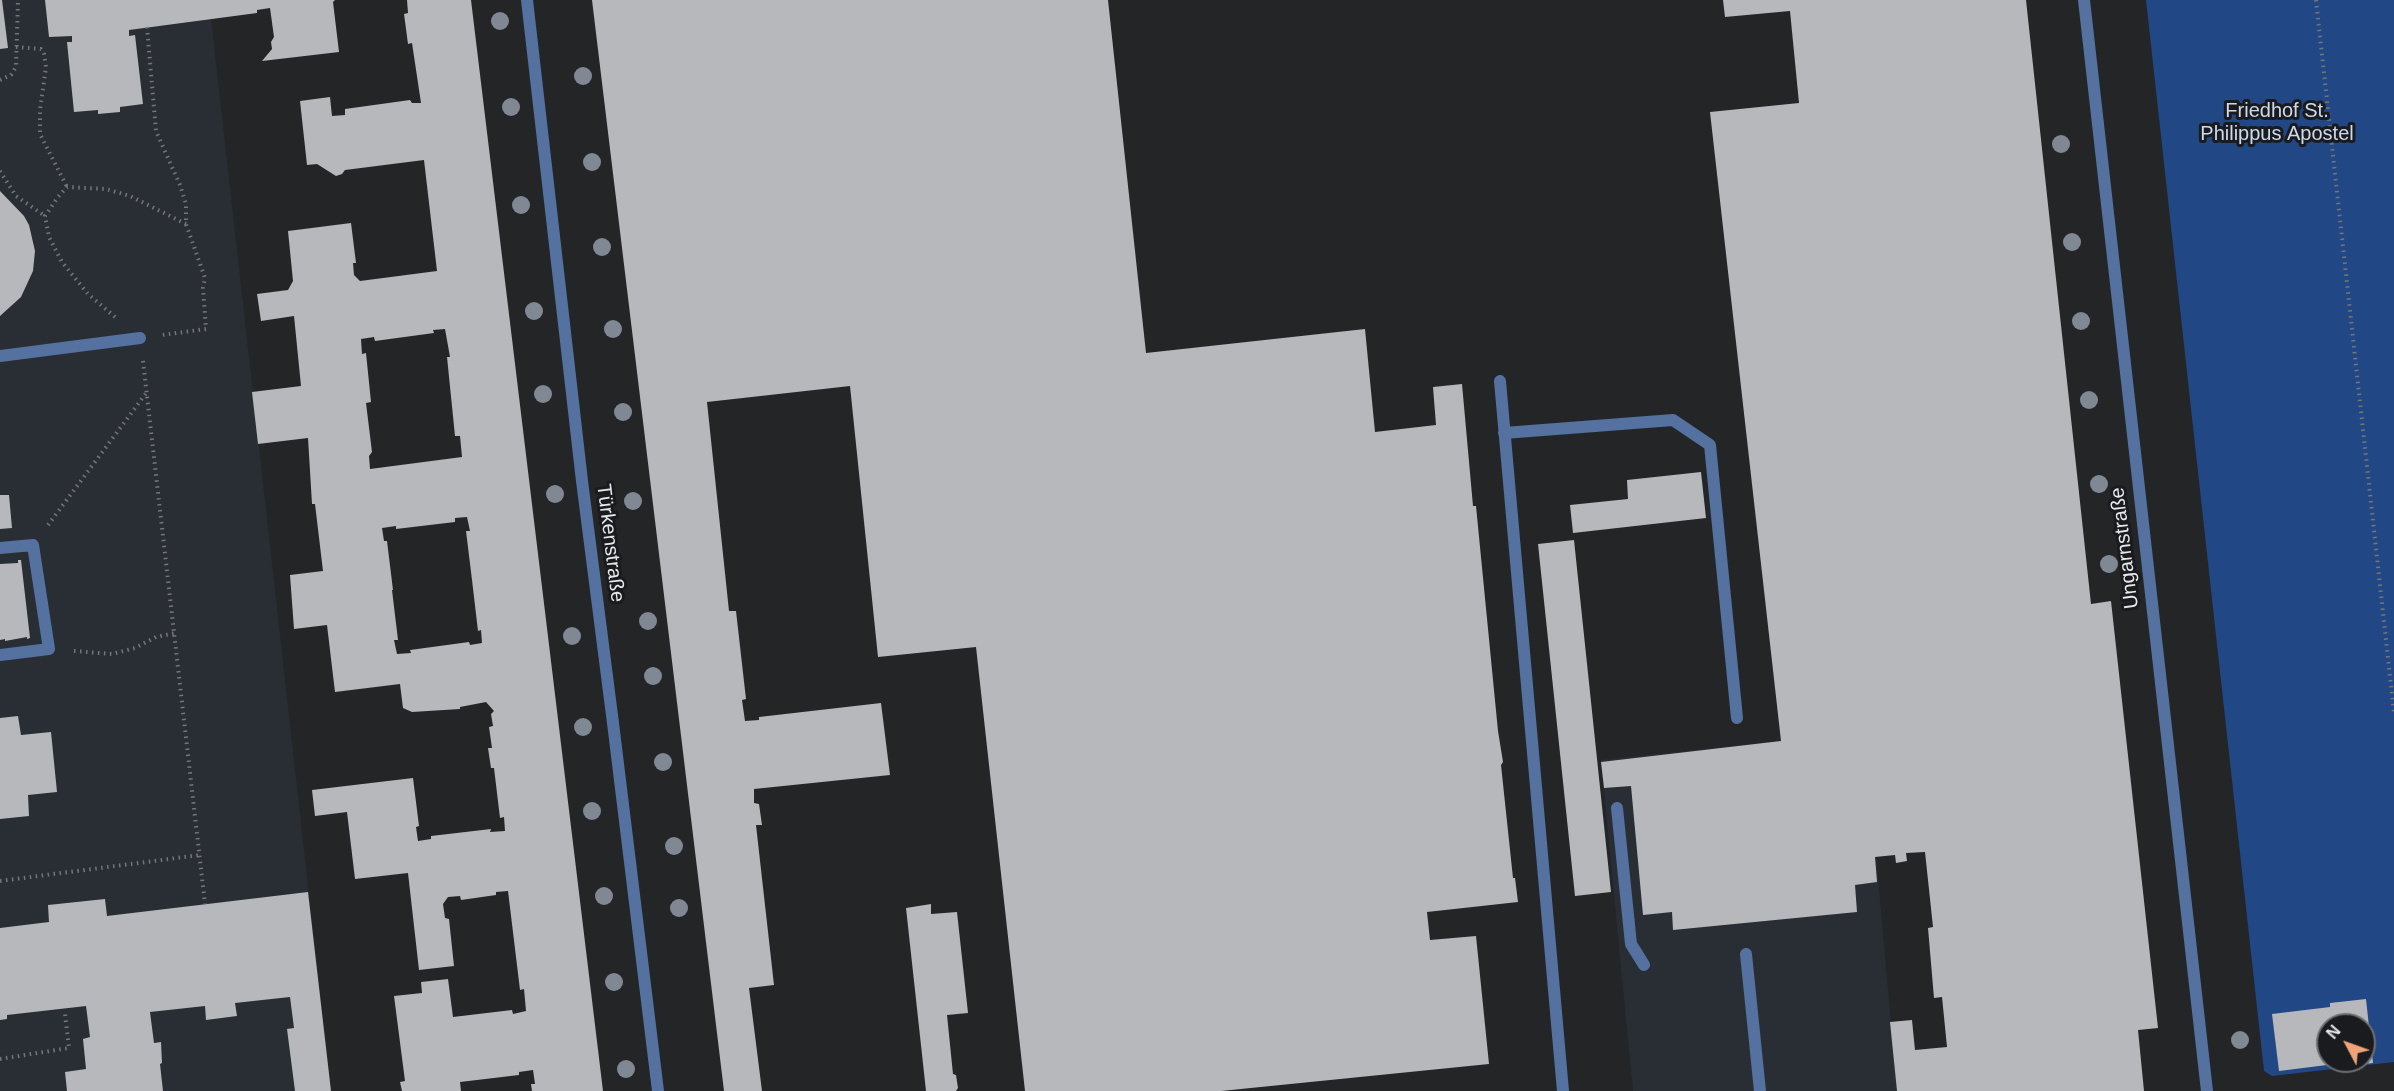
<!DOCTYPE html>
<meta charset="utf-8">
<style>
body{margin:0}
#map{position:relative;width:2394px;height:1091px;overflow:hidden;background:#232527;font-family:Arial,sans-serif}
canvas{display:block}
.north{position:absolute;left:2316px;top:1013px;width:60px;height:60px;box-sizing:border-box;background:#1a1b1e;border:2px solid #6c6d70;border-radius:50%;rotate:311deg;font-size:16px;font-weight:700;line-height:24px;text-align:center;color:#e7e8ea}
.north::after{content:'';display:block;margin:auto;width:21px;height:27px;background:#efa378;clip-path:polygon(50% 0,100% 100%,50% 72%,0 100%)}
</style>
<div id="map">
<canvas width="2394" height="1091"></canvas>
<div class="north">N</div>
</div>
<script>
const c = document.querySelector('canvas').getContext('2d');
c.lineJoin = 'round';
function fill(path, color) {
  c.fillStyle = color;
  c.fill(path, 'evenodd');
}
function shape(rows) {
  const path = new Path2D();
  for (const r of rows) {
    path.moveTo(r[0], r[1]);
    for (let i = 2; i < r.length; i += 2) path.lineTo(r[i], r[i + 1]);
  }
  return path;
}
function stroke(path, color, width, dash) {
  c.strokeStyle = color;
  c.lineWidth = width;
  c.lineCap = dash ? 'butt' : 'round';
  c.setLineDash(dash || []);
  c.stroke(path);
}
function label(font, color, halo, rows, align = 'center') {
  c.font = font + ' Arial,sans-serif';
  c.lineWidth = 6;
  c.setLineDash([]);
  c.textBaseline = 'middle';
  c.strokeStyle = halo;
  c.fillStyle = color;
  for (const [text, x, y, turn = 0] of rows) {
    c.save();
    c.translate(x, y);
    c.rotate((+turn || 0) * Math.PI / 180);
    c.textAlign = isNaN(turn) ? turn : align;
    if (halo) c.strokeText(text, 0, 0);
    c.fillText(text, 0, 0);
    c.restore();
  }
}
fill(shape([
 [0,0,209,0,331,1091,0,1091],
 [1863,732,1871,798,1897,1091,1633,1091,1601,760]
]), '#292e35');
fill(shape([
 [2146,0,2394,0,2394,1062,2272,1076,2264,1071],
 [2328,1025,2364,1025,2364,1061,2328,1061]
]), '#214785');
fill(shape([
 [0,0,2,0,8,48,0,49],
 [45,0,335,0,333,2,339,52,262,61,272,49,271,42,274,37,270,8,257,10,257,13,129,30,129,36,135,35,143,104,120,107,120,112,98,114,98,110,74,112,67,42,72,42,72,36,49,37],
 [407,0,471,0,603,1091,532,1091,531,1084,535,1084,533,1070,519,1072,519,1075,460,1082,461,1091,402,1091,400,1082,405,1081,394,996,422,993,421,982,448,979,453,1017,512,1010,513,1014,526,1011,524,989,520,990,508,891,496,892,496,895,461,900,460,896,448,897,443,904,445,918,449,919,454,966,419,970,408,873,355,879,347,812,315,816,312,790,413,778,419,826,416,827,418,841,431,839,431,836,491,829,490,832,505,831,504,817,500,818,494,768,491,768,488,748,492,748,489,727,493,726,491,714,494,711,486,702,460,707,460,709,412,712,403,708,400,684,335,692,327,625,294,629,290,575,323,571,315,504,312,504,308,438,258,444,252,392,301,386,294,316,261,321,257,294,288,290,293,281,288,231,351,223,356,263,353,263,354,275,360,281,437,271,424,160,345,170,342,174,336,176,317,164,307,165,300,101,330,97,332,116,345,115,345,109,410,100,412,103,421,103,412,43,408,44,404,14,408,13],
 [445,329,450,357,447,357,455,436,460,436,462,457,370,469,369,456,372,452,366,403,371,402,366,353,362,354,361,339,374,337,375,341,434,333,433,330],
 [467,517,470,531,466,531,472,580,478,631,481,630,482,643,470,645,469,642,410,650,411,653,397,654,394,640,398,640,392,590,393,590,387,541,384,541,382,528,396,526,396,529,455,522,455,518],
 [592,0,1108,0,1146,353,1365,329,1375,432,1436,425,1433,387,1462,384,1473,506,1476,506,1498,731,1503,762,1501,765,1513,878,1515,878,1518,902,1427,912,1430,940,1476,936,1489,1064,1221,1091,1025,1091,976,647,878,657,850,386,707,402,729,611,736,611,746,699,742,700,745,721,759,720,759,717,881,703,890,775,754,789,754,803,759,804,762,825,756,825,774,985,749,988,762,1091,724,1091],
 [1723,0,2026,0,2091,604,2111,601,2158,1028,2138,1030,2144,1091,1897,1091,1890,1022,1912,1020,1915,1050,1947,1047,1942,997,1934,998,1928,928,1933,927,1925,852,1906,853,1907,861,1896,863,1895,855,1875,857,1877,882,1855,885,1857,912,1673,930,1672,912,1643,915,1631,786,1604,788,1601,762,1781,741,1710,112,1799,103,1790,11,1725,17],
 [0,191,24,216,29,225,35,251,33,271,21,297,0,316],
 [1701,472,1706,518,1573,533,1570,505,1628,499,1627,480],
 [0,495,9,495,12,528,0,529],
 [1574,540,1611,892,1575,896,1538,544],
 [18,560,21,560,30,638,27,639,27,637,5,641,5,639,0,640,0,564,18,563],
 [18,716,21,735,51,732,57,792,28,795,29,816,0,819,0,718],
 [308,892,331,1091,295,1091,287,1029,294,1028,290,997,235,1003,237,1016,206,1020,205,1006,150,1012,154,1043,161,1042,162,1063,160,1064,163,1091,67,1091,65,1072,86,1069,83,1039,90,1037,86,1006,7,1015,7,1019,0,1020,0,928,49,922,48,905,105,899,107,916],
 [931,904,931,914,957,912,968,1013,947,1015,953,1074,956,1075,958,1088,956,1091,926,1091,906,908],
 [2366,999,2373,1063,2336,1067,2335,1064,2279,1071,2272,1014,2330,1007,2330,1003],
 [2328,1025,2364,1025,2364,1061,2328,1061]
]), '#b6b8bb');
stroke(shape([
 [2316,0,2394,713],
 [147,27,156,131,180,185,186,204,186,224,205,278,203,288,206,329,162,335],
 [16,47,41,49,44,54,46,67,40,110,40,134,67,187],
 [0,80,11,75,16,67,18,0],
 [0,171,16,196,45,216],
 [115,317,88,294,62,262,49,237,45,216,58,197,67,187,106,189,130,196,186,224],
 [143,361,205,904],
 [48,525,147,392],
 [74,651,112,654,135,648,156,637,175,633],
 [0,881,200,855],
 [0,1059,69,1048,65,1014]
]), '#757678', 4, [1.5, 4.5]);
stroke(shape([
 [0,356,140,338],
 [1500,381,1563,1091],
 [1504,433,1673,420,1710,445,1737,718],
 [0,548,33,545,49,649,0,655],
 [1617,808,1631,944,1644,965],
 [1746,954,1760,1091]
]), '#5471a0', 12);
stroke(shape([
 [527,0,582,481,613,723,658,1091],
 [2084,0,2207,1091]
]), '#5471a0', 12);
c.fillStyle = '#808894';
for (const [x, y] of [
 [500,21],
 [583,76],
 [511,107],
 [2061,144],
 [592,162],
 [521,205],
 [2072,242],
 [602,247],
 [534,311],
 [2081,321],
 [613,329],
 [543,394],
 [2089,400],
 [623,412],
 [2099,484],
 [555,494],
 [633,501],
 [2109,564],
 [648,621],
 [572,636],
 [653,676],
 [583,727],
 [663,762],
 [592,811],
 [674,846],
 [604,896],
 [679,908],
 [614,982],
 [2240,1040],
 [626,1069]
]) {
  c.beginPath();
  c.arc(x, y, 9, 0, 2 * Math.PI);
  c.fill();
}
label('20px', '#cdd9ed', '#1a1b1e', [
 ["Friedhof St.",2277,111],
 ["Philippus Apostel",2277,134]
]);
label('20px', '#e7e8ea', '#1a1b1e', [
 ["Türkenstraße",610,543,83],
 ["Ungarnstraße",2125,548,-97]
]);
</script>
